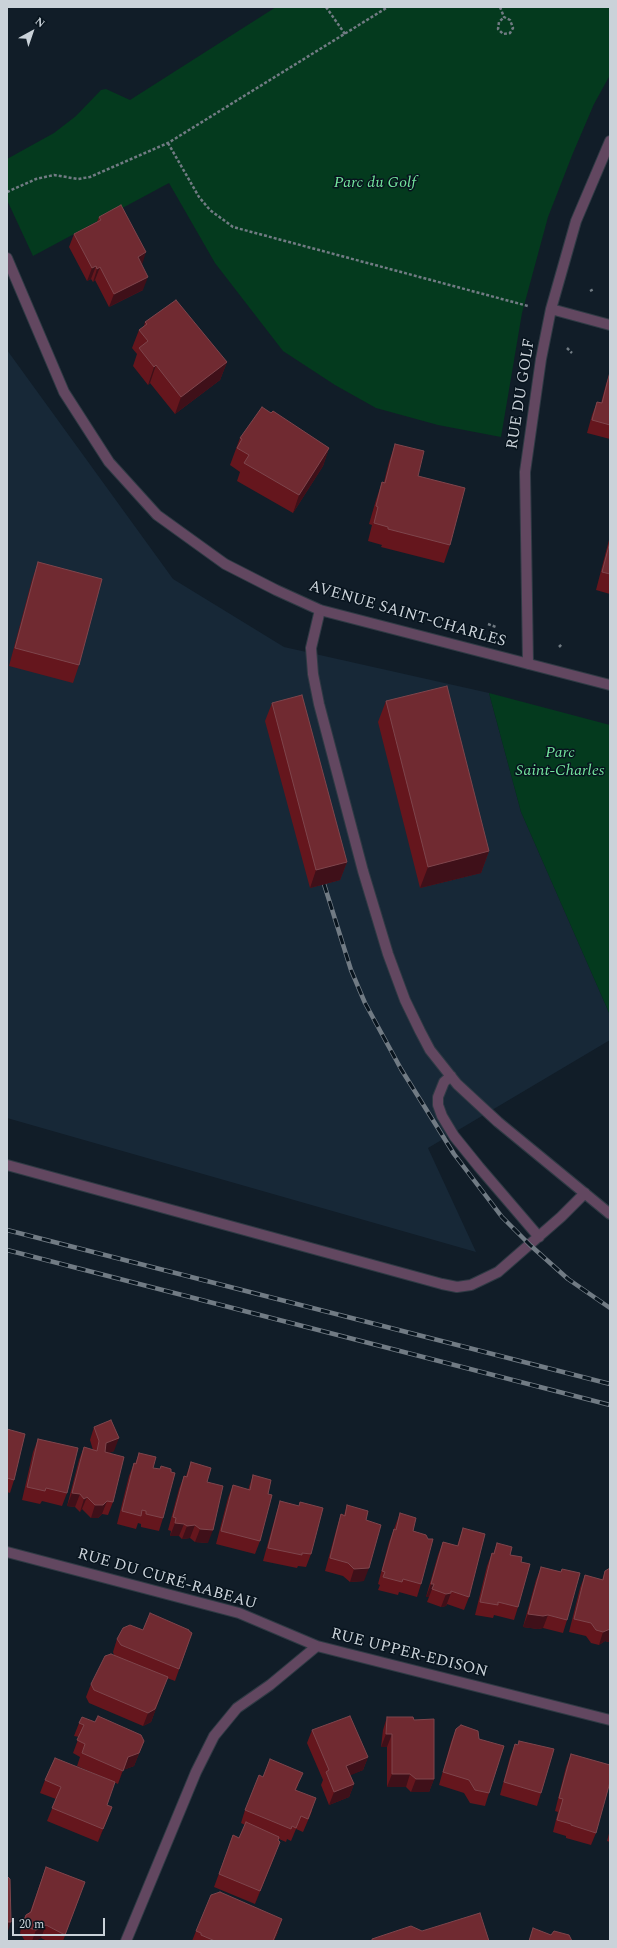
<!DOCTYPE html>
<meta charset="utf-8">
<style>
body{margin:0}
#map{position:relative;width:617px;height:1948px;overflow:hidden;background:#111d28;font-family:Spectral,serif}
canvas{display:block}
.frame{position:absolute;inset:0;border:8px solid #cad2d9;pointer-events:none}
.north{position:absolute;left:12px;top:12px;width:40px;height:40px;-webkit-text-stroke:3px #08141e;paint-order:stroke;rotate:40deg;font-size:11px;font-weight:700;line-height:16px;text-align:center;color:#cad2d9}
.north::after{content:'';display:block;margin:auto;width:14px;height:18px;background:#cad2d9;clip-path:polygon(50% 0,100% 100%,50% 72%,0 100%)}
.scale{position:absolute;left:12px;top:1918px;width:93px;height:18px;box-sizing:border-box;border:2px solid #cad2d9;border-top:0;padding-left:5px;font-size:12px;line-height:14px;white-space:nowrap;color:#cad2d9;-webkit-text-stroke:3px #08141e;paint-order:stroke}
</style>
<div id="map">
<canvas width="617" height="1948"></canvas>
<div class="frame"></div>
<div class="north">N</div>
<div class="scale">20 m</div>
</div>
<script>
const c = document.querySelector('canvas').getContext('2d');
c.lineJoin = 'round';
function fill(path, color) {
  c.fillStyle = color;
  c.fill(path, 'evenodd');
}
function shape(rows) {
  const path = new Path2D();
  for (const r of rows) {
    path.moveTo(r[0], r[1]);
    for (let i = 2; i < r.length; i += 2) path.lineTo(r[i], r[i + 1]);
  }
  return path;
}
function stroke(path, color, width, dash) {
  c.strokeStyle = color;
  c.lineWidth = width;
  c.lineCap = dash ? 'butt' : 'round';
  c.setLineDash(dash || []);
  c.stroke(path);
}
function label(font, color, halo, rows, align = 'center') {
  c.font = font + ' Spectral,serif';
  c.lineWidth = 3;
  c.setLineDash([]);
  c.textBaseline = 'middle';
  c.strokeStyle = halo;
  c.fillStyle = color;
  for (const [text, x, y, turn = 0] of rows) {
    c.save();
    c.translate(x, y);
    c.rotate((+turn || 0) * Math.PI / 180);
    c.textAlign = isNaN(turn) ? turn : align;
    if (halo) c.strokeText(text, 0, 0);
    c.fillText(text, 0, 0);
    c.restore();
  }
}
fill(shape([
 [7,350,173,579,284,647,489,693,521,812,610,1015,610,1040,428,1148,476,1252,7,1118]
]), '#172837');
fill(shape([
 [276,7,610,7,610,75,594,104,573,153,548,217,522,313,501,437,438,425,376,408,335,385,283,351,215,263,169,183,33,256,7,200,7,159,54,133,76,116,101,90,106,89,130,100],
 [489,693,610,725,610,1015,521,812]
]), '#043a1e');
const lane = shape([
 [320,610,311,648,313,674,319,704,363,871,388,954,405,1000,420,1031,430,1050,457,1084,498,1122,610,1214],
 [451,1076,444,1082,438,1097,438,1105,442,1116,454,1136,479,1167,539,1237],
 [7,1165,442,1284,457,1287,471,1285,498,1272,561,1217,585,1193]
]);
const street = shape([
 [7,258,64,392,109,462,157,515,225,564,276,590,320,610,610,685],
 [551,309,610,325],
 [528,664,525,472,541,359,551,309,576,221,610,141],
 [7,1552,239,1613,317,1646],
 [126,1941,196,1772,214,1736,237,1708,270,1685,317,1646,610,1720]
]);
stroke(lane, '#2f3a44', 12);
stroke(street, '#2f3a44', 12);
stroke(shape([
 [326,7,345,34],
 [500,7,504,17,510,20,513,28,510,33,503,34,498,29,499,22,504,17],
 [168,143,199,197,210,210,233,227,528,306],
 [7,192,36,179,54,175,78,179,90,177,168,143,388,7],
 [590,291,594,289],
 [567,348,572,353],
 [488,624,496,627],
 [559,647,562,644]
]), '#717b83', 2.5, [3, 2]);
stroke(lane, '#624760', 10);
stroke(street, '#624760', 10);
const rail = shape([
 [324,884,351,970,365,1003,401,1069,454,1154,502,1217,530,1245,568,1279,610,1308],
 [7,1230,610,1384],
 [7,1250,610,1405]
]);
stroke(rail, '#717b84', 4.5);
stroke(rail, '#08141e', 3, [9]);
fill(shape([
 [99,217,142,265,143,290,109,307,95,280,93,282,91,279,87,281,69,247,74,234,97,222],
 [145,322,227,362,220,380,175,414,150,383,148,385,133,366,137,354,132,348,139,330,144,326],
 [610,372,610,439,587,433,592,415,597,402,601,403,606,384],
 [240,438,329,448,323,466,293,513,237,481,240,472,230,465],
 [395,444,418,476,450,545,444,563,381,547,382,545,368,541,372,525,369,524,376,500,382,482,384,482,389,462],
 [610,536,610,594,596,590],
 [38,562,79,665,73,683,9,666,32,580],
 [386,701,489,851,481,873,420,888,378,722],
 [272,703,347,862,340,880,310,888,265,721],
 [94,1427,114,1451,109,1453,113,1502,108,1515,102,1514,98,1518,91,1518,82,1509,80,1512,75,1507,67,1506,79,1460,84,1447,93,1450,90,1440],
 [7,1429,14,1480,10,1493,7,1492],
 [38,1439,67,1493,62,1506,42,1501,40,1504,22,1500,33,1452],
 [139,1453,153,1468,163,1518,159,1531,141,1527,141,1524,138,1523,136,1529,117,1524,129,1476,134,1463,135,1464],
 [191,1462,207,1482,208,1543,195,1542,190,1538,182,1539,179,1536,170,1536,171,1531,168,1530,179,1489,184,1476,186,1476],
 [253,1475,268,1494,260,1541,255,1554,216,1544,228,1498,233,1485,248,1490],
 [280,1501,311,1554,306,1567,298,1566,297,1568,263,1561,276,1514],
 [347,1505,366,1520,364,1581,350,1582,343,1576,325,1571,337,1527,341,1514,344,1515],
 [400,1513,413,1531,421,1584,417,1597,399,1592,398,1595,378,1590,380,1585,378,1584,389,1542],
 [463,1528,469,1597,464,1610,447,1604,446,1606,441,1607,427,1602,429,1597,426,1597,438,1555,443,1542,457,1546],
 [497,1543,510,1555,521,1562,518,1607,514,1620,494,1615,493,1618,475,1615,487,1566,492,1553,493,1554],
 [541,1567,561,1572,562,1569,567,1620,563,1633,543,1628,538,1629,523,1627,536,1580],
 [605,1571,609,1642,605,1641,599,1645,591,1643,586,1636,569,1632,580,1588,585,1575,602,1580],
 [143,1630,189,1631,192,1633,175,1681,167,1678,151,1722,143,1726,89,1703,86,1697,91,1684,114,1655,113,1652,117,1639],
 [387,1717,414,1720,434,1779,429,1792,411,1792,406,1787,387,1787,387,1747,381,1747,383,1730],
 [79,1723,144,1741,134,1766,123,1770,118,1784,77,1766,80,1757,73,1753,79,1737,74,1736],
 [456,1729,489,1793,485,1806,470,1803,464,1793,439,1785,451,1742],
 [312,1730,368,1757,363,1770,350,1775,354,1784,349,1797,329,1805,321,1785,323,1780,307,1743],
 [515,1744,541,1793,537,1806,500,1795,510,1757],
 [571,1754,596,1833,591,1845,566,1838,566,1836,553,1832,558,1812,555,1811,566,1767],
 [263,1777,298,1785,296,1790,312,1811,303,1832,296,1829,291,1841,287,1839,286,1842,279,1839,275,1855,255,1904,214,1887,233,1835,239,1838,245,1825,241,1823,245,1810],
 [45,1780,112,1807,98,1842,47,1821,56,1799,40,1793],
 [610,1830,610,1842,607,1841],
 [46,1867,85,1882,63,1941,47,1941,41,1938,35,1941,25,1941,20,1933,21,1928,26,1915,30,1912],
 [196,1931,278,1932,274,1941,192,1941]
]), '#65161d');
fill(shape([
 [146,252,142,265,138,257],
 [96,266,91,279,87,281,92,268],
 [100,267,95,280,93,282,97,269],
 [148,277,143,290,109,307,114,294],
 [227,362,220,380,175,414,181,397],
 [156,365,150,383,148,385,154,367],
 [329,448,323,466,293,513,299,495],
 [489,851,481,873,420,888,428,867],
 [347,862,340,880,310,888,316,870],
 [119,1438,114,1451,101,1456,106,1443],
 [72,1493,80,1494,75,1507,67,1506],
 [87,1497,82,1509,80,1512,84,1499],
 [107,1501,102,1514,98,1518,91,1518,95,1505],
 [175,1523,184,1524,179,1536,170,1536],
 [195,1525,190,1538,182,1539,187,1526],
 [200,1529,213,1530,208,1543,195,1542],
 [369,1568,364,1581,350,1582,354,1569],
 [431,1584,434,1584,429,1597,426,1597],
 [451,1593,446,1606,441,1607,446,1594],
 [528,1614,548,1615,543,1628,538,1629,523,1627],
 [609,1628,610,1629,610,1640,609,1642,605,1641,599,1645,603,1632],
 [163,1690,151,1722,143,1726,148,1713],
 [386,1734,392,1734,387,1747,381,1747],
 [144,1741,134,1766,123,1770,118,1784,128,1757],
 [368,1757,363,1770,342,1779,346,1766],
 [392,1774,410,1774,406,1787,387,1787],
 [416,1779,434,1779,429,1792,411,1792],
 [354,1784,349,1797,329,1805,334,1792],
 [112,1807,107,1820,98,1842,103,1829],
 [280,1842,275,1855,255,1904,260,1891],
 [282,1919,278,1932,274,1941,273,1941],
 [7,1922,11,1922,7,1934],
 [46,1925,41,1938,35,1941,32,1941,36,1930]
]), '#3f1019');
const building = shape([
 [121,205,146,252,138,257,148,277,114,294,100,267,97,269,96,266,92,268,74,234,101,220,99,217,121,205],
 [176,300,227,362,181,397,156,365,154,367,139,348,148,341,139,330,147,324,145,322,176,300],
 [610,372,610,425,592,420,597,402,602,403,610,372],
 [262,407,271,413,273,411,329,448,299,495,244,463,249,455,237,448,242,439,240,438,262,407],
 [395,444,424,451,418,476,465,488,450,545,388,529,388,527,374,523,378,507,376,506,382,482,385,483,395,444],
 [610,542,610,574,602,572,610,542],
 [38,562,102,579,79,665,15,648,38,562],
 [447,686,489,851,428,867,386,701,447,686],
 [302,695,347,862,316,870,272,703,302,695],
 [111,1420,119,1438,106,1443,105,1452,124,1457,113,1502,107,1501,103,1505,95,1505,87,1497,84,1499,80,1494,72,1493,84,1447,97,1451,99,1441,94,1427,111,1420],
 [7,1429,25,1434,14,1480,7,1478,7,1429],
 [38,1439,78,1448,67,1493,46,1488,45,1491,27,1487,38,1439],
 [139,1453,156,1457,153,1468,160,1469,161,1466,171,1469,171,1472,175,1473,163,1518,146,1514,146,1511,142,1510,141,1516,122,1511,134,1463,136,1464,139,1453],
 [191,1462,211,1468,207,1482,223,1486,213,1530,200,1529,195,1525,187,1526,184,1524,175,1523,176,1518,173,1517,184,1476,187,1477,191,1462],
 [253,1475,271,1480,268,1494,272,1495,260,1541,221,1531,233,1485,250,1490,253,1475],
 [280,1501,299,1506,300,1502,323,1508,311,1554,302,1553,302,1555,268,1548,280,1501],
 [347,1505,368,1511,366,1520,381,1525,369,1568,354,1569,348,1563,330,1558,341,1514,345,1516,347,1505],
 [400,1513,416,1518,413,1531,426,1535,428,1539,433,1539,421,1584,403,1579,402,1582,383,1577,385,1572,382,1571,394,1529,396,1530,400,1513],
 [463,1528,485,1534,469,1597,451,1591,451,1593,446,1594,432,1589,434,1584,431,1584,443,1542,458,1546,463,1528],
 [497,1543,512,1547,510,1555,522,1557,521,1562,530,1564,518,1607,498,1602,498,1605,480,1602,492,1553,494,1554,497,1543],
 [541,1567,561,1572,562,1569,580,1573,567,1620,548,1615,543,1616,528,1614,541,1567],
 [610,1568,610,1629,603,1632,596,1630,591,1623,574,1619,585,1575,603,1580,605,1571,610,1568],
 [150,1613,189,1630,189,1631,192,1633,179,1669,121,1645,117,1639,123,1628,130,1625,143,1630,150,1613],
 [111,1654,168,1677,155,1709,148,1713,94,1690,91,1684,105,1656,111,1654],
 [98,1716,141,1735,144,1741,139,1753,128,1757,123,1771,82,1753,85,1744,77,1740,84,1725,79,1723,82,1717,95,1722,98,1716],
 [350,1716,368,1757,346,1766,354,1784,334,1792,326,1772,329,1770,312,1730,350,1716],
 [387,1717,413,1717,414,1720,434,1719,434,1779,416,1779,410,1774,392,1774,392,1734,386,1734,387,1717],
 [461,1725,478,1731,479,1739,504,1746,489,1793,475,1790,469,1780,443,1772,456,1729,461,1725],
 [519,1741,554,1749,541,1793,504,1782,515,1744,518,1745,519,1741],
 [571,1754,610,1765,610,1782,596,1833,571,1825,571,1824,557,1820,563,1799,559,1798,571,1754],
 [55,1758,115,1782,107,1805,112,1807,103,1829,52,1808,61,1787,45,1780,55,1758],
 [270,1759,303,1773,295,1790,316,1798,308,1819,301,1816,296,1828,292,1826,291,1829,245,1810,259,1775,263,1777,270,1759],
 [246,1822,279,1837,278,1840,280,1842,260,1891,219,1874,233,1835,239,1838,246,1822],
 [46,1867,85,1882,65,1935,46,1925,36,1930,29,1928,24,1920,26,1915,31,1912,46,1867],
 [7,1876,10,1879,11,1922,7,1922,7,1876],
 [220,1892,282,1919,273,1941,215,1941,201,1935,201,1933,196,1931,211,1895,220,1892],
 [480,1913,489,1941,372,1941,372,1939,411,1926,422,1931,480,1913],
 [533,1928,551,1935,554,1931,569,1935,572,1941,529,1941,533,1928]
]);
fill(building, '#702a31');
stroke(building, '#7e454c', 1);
label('italic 16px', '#73e49d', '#08141e', [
 ["Parc du Golf",375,184],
 ["Parc",560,754],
 ["Saint-Charles",560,772]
]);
label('16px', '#cad2d9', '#08141e', [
 ["RUE DU GOLF",522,394,-81],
 ["AVENUE SAINT-CHARLES",407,615,16],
 ["RUE DU CURÉ-RABEAU",167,1580,16],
 ["RUE UPPER-EDISON",409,1654,14]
]);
</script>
